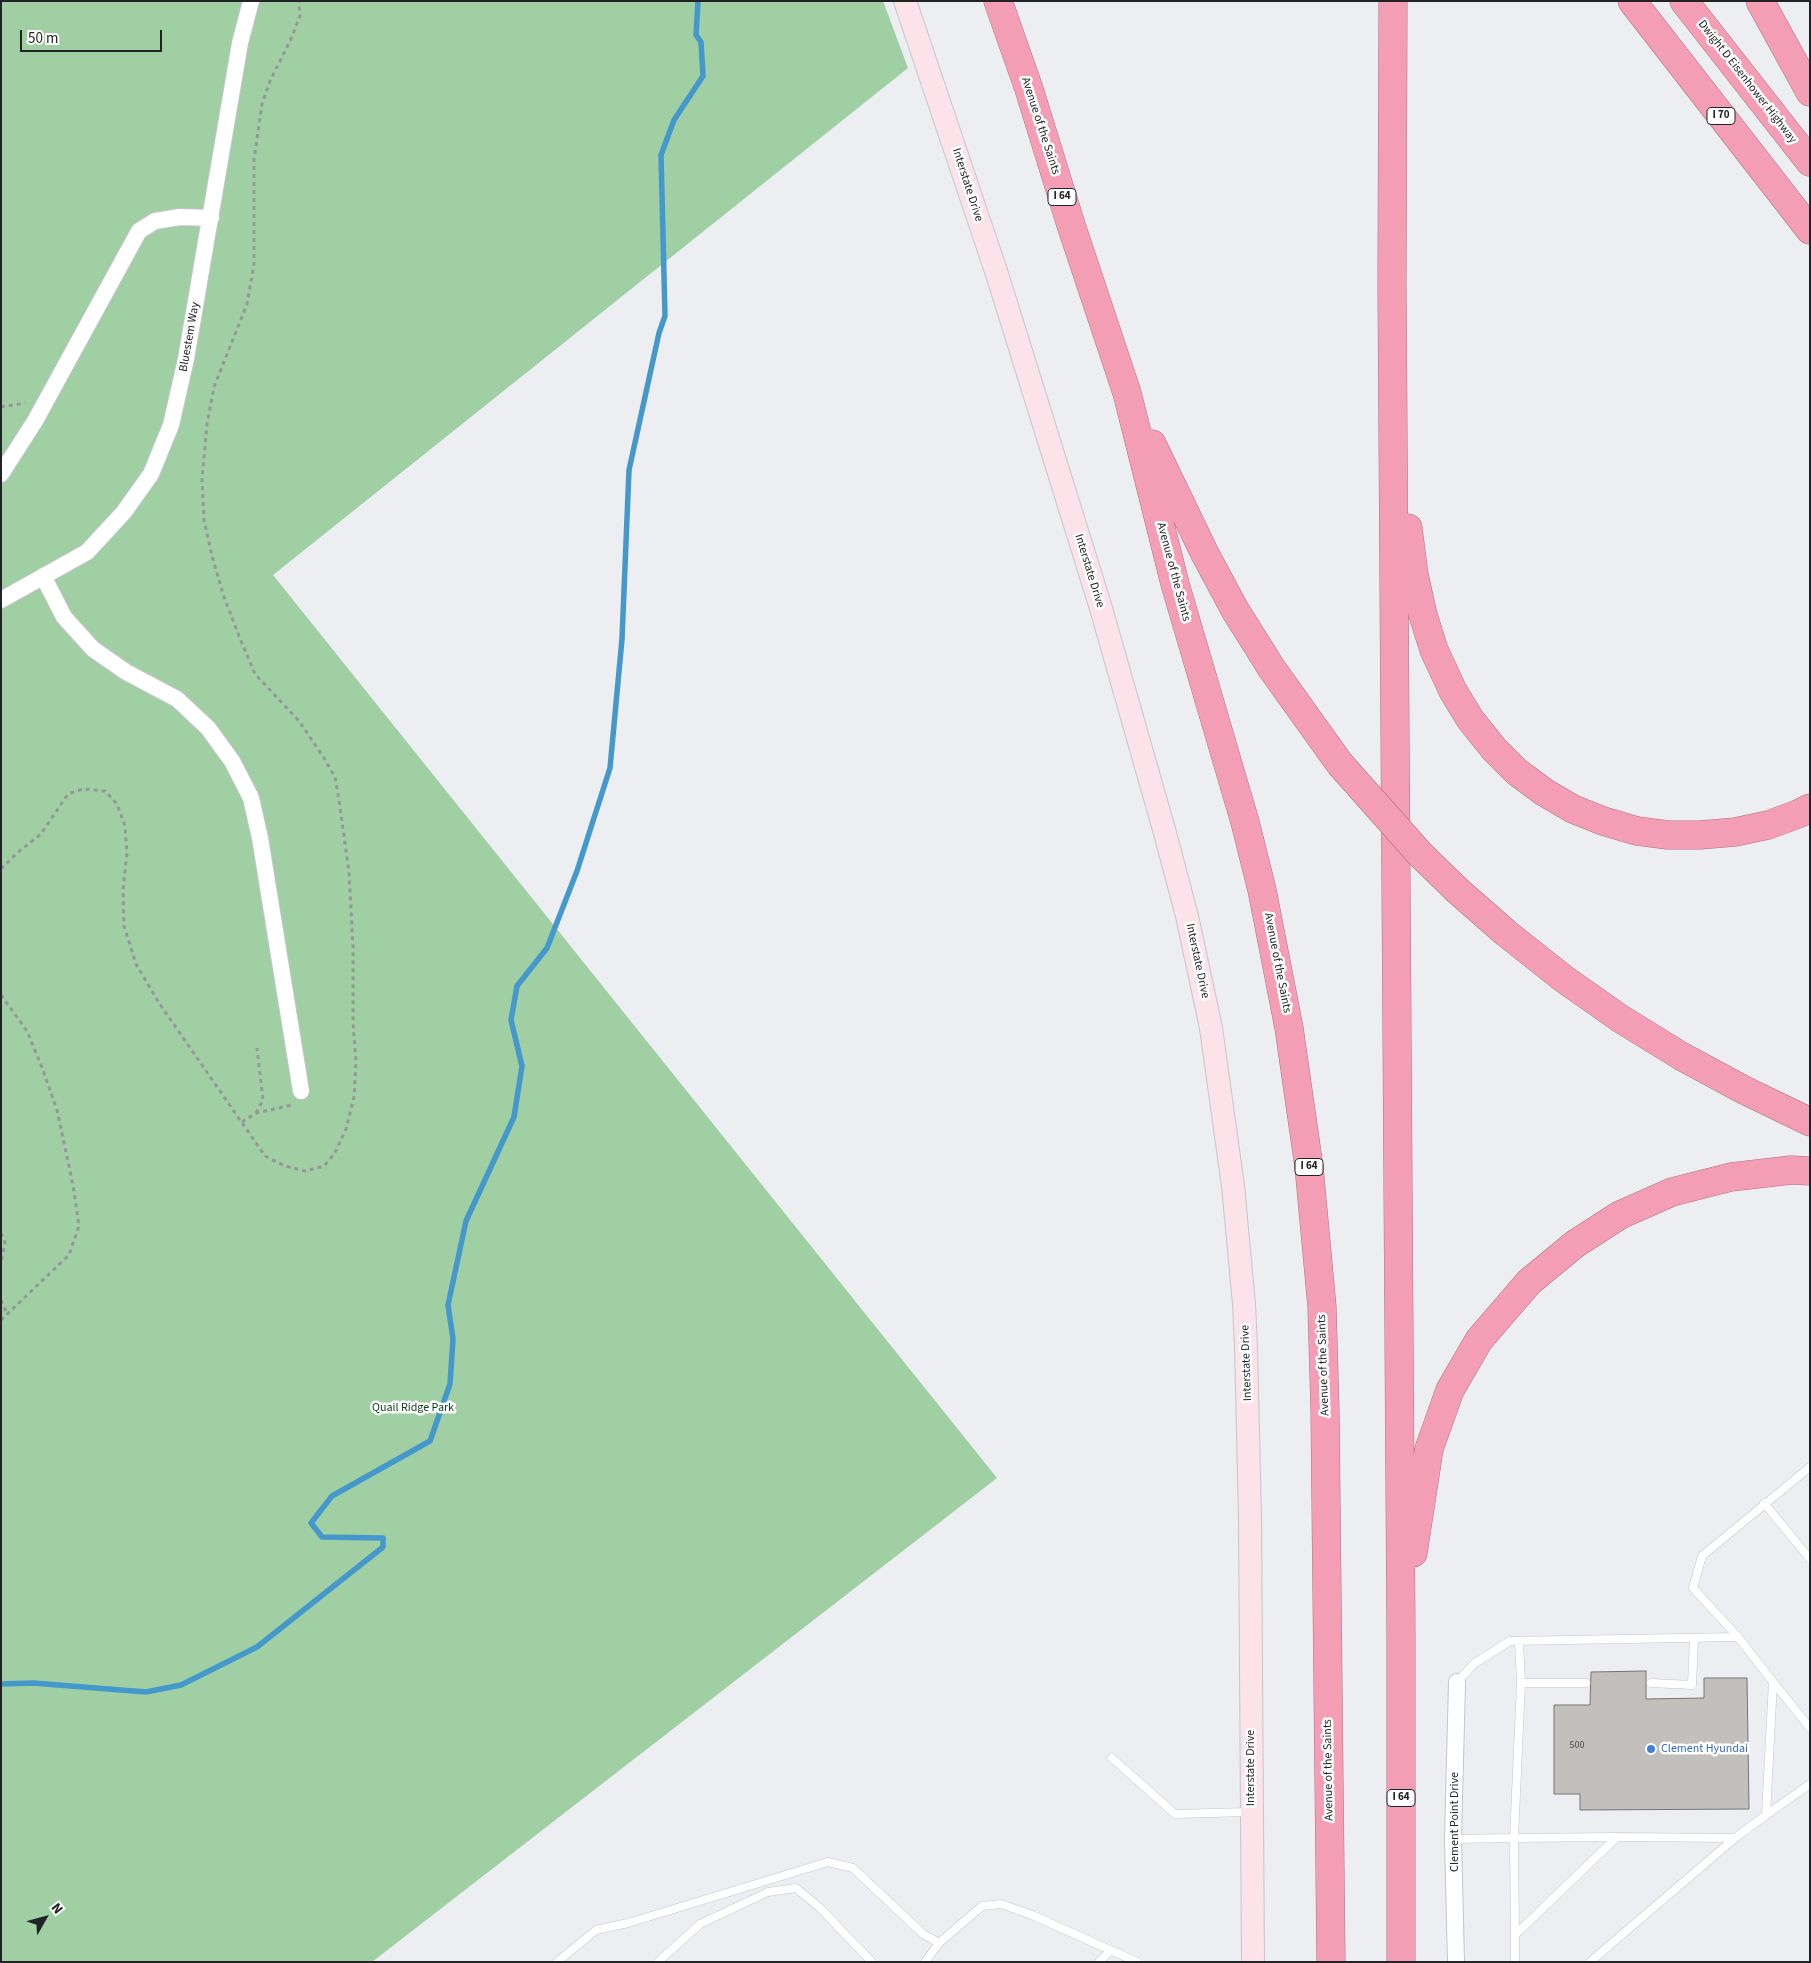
<!DOCTYPE html>
<style>
body{margin:0}
#map{position:relative;width:1811px;height:1963px;overflow:hidden;background:#eceef1;font-family:"Source Sans 3",sans-serif}
canvas{display:block}
.frame{position:absolute;inset:0;border:2px solid #222324;pointer-events:none}
.north{position:absolute;left:20px;top:1893px;width:50px;height:50px;-webkit-text-stroke:4px #fff;paint-order:stroke;rotate:52deg;font-size:14px;font-weight:700;line-height:20px;text-align:center;color:#222324}
.north::after{content:'';display:block;margin:auto;width:18px;height:22px;background:#222324;clip-path:polygon(50% 0,100% 100%,50% 72%,0 100%)}
.scale{position:absolute;left:20px;top:30px;width:142px;height:22px;box-sizing:border-box;border:2px solid #222324;border-top:0;padding-left:6px;font-size:15px;line-height:18px;white-space:nowrap;color:#222324;-webkit-text-stroke:4px #fff;paint-order:stroke}
</style>
<div id="map">
<canvas width="1811" height="1963"></canvas>
<div class="frame"></div>
<div class="north">N</div>
<div class="scale">50 m</div>
</div>
<script>
const c = document.querySelector('canvas').getContext('2d');
c.lineJoin = 'round';
function fill(path, color) {
  c.fillStyle = color;
  c.fill(path, 'evenodd');
}
function shape(rows) {
  const path = new Path2D();
  for (const r of rows) {
    path.moveTo(r[0], r[1]);
    for (let i = 2; i < r.length; i += 2) path.lineTo(r[i], r[i + 1]);
  }
  return path;
}
function stroke(path, color, width, dash) {
  c.strokeStyle = color;
  c.lineWidth = width;
  c.lineCap = dash ? 'butt' : 'round';
  c.setLineDash(dash || []);
  c.stroke(path);
}
function label(font, color, halo, rows, align = 'center') {
  c.font = font + ' "Source Sans 3",sans-serif';
  c.lineWidth = 5;
  c.setLineDash([]);
  c.textBaseline = 'middle';
  c.strokeStyle = halo;
  c.fillStyle = color;
  for (const [text, x, y, turn = 0] of rows) {
    c.save();
    c.translate(x, y);
    c.rotate((+turn || 0) * Math.PI / 180);
    c.textAlign = isNaN(turn) ? turn : align;
    if (halo) c.strokeText(text, 0, 0);
    c.fillText(text, 0, 0);
    c.restore();
  }
}
fill(shape([
 [1,1,883,1,908,68,273,575,997,1478,372,1962,1,1962]
]), '#a0cfa4');
stroke(shape([
 [1,1684,33,1683,146,1692,181,1685,257,1647,383,1547,383,1538,322,1537,311,1523,332,1496,430,1441,450,1384,453,1339,448,1305,466,1221,514,1117,522,1066,511,1020,517,986,547,948,577,871,610,768,622,639,629,470,659,333,665,316,661,155,674,120,703,76,701,42,696,35,698,1]
]), '#4498cb', 5.5);
const building = shape([
 [1646,1671,1646,1699,1704,1698,1704,1678,1747,1678,1749,1809,1580,1810,1580,1794,1554,1794,1554,1705,1590,1705,1591,1672,1646,1671]
]);
fill(building, '#c3bfbd');
stroke(building, '#767472', 1);
const service = shape([
 [1764,1503,1810,1559],
 [1519,1641,1521,1683,1514,1838,1617,1837],
 [1457,1682,1475,1663,1510,1641,1738,1637],
 [1773,1682,1810,1728],
 [1521,1683,1586,1683],
 [1651,1683,1692,1685,1694,1638],
 [1112,1758,1175,1814,1249,1812],
 [1766,1815,1810,1784],
 [1453,1839,1514,1838,1515,1935],
 [557,1962,596,1930,628,1923,828,1862,853,1868,923,1934,939,1943],
 [658,1962,700,1924,768,1892,796,1888,819,1907,872,1962],
 [925,1962,939,1943,982,1906,1001,1904,1032,1915,1137,1962],
 [1099,1962,1111,1950],
 [1515,1962,1515,1935,1617,1837,1735,1838],
 [1590,1962,1735,1838,1766,1815,1773,1682,1738,1637,1693,1588,1702,1556,1810,1467]
]);
const minor = shape([
 [1,474,35,421,139,231,155,221,180,217,211,218],
 [43,576,64,617,93,649,126,672,177,699,208,728,232,761,251,798,260,838,301,1091],
 [1,600,87,552,124,512,151,474,171,425,186,359,240,43,251,1],
 [1456,1962,1453,1839,1457,1682]
]);
const secondary = shape([
 [905,1,997,274,1100,605,1165,833,1187,916,1211,1028,1233,1186,1244,1304,1246,1347,1250,1518,1253,1962]
]);
const motorway = shape([
 [998,1,1029,89,1071,225,1127,393,1175,584,1245,822,1262,890,1289,1028,1309,1167,1322,1307,1325,1411,1331,1962],
 [1393,1,1392,283,1401,1634,1401,1962],
 [1632,1,1810,230],
 [1684,1,1810,162],
 [1760,1,1810,92],
 [1152,444,1204,552,1235,610,1272,669,1340,764],
 [1408,528,1414,575,1423,615,1434,650,1453,691,1470,719,1494,749,1517,772,1544,792,1573,809,1603,821,1637,831,1668,835,1700,835,1735,832,1768,825,1798,814,1810,808],
 [1458,891,1506,933,1564,979,1621,1019,1681,1056,1744,1090,1810,1122],
 [1413,1553,1429,1449,1450,1390,1479,1340,1529,1282,1575,1244,1620,1215,1672,1192,1731,1177,1791,1170,1810,1171]
]);
stroke(service, '#c4c6c9', 9);
stroke(minor, '#c4c6c9', 18);
stroke(secondary, '#c4c6c9', 24);
stroke(motorway, '#aa7382', 29);
stroke(shape([
 [1,407,25,403],
 [1,869,17,853,41,834,68,794,83,789,105,791,117,804,125,826,127,853,123,890,124,926,136,964,159,1003,265,1156,285,1166,305,1171,324,1166,335,1153,346,1129,354,1097,356,1062,353,1022,353,946,349,872,339,800,335,777,324,758,299,721,255,674,239,636,223,594,212,556,204,520,202,480,207,424,214,387,247,304,254,264,254,160,262,104,270,81,291,39,300,16,299,1],
 [1,995,27,1031,43,1070,57,1110,73,1185,79,1226,69,1255,1,1320],
 [256,1113,263,1100,257,1048],
 [242,1122,256,1113,292,1105],
 [1,1233,5,1243,1,1263],
 [1,1300,7,1314]
]), '#96979a', 3, [4, 4]);
stroke(service, '#fff', 8);
stroke(minor, '#fff', 16);
stroke(secondary, '#fce2e9', 22);
stroke(motorway, '#f49eb5', 28);
const motorwayBridge = shape([
 [1340,764,1420,854,1458,891]
]);
stroke(motorwayBridge, '#aa7382', 29, []);
stroke(motorwayBridge, '#f49eb5', 28);
for (const [x, y, r, color] of [
 [1651,1749,5,"#3f7fe0"]
]) {
  const dot = new Path2D();
  dot.arc(x, y, r, 0, 2 * Math.PI);
  c.fillStyle = color;
  c.fill(dot);
  stroke(dot, '#fff', 2);
}
label('10px', '#4a4a4a', null, [
 ["500",1577,1746]
]);
for (const [x, y, w] of [
 [1721,116,28],
 [1062,197,28],
 [1309,1167,28],
 [1401,1798,28]
]) {
  const box = new Path2D();
  box.roundRect(x - w / 2, y - 8.5, w, 17, 4);
  c.fillStyle = '#fff';
  c.fill(box);
  stroke(box, '#222324', 1);
}
label('bold 11px', '#222324', null, [
 ["I 70",1721,116],
 ["I 64",1062,197],
 ["I 64",1309,1167],
 ["I 64",1401,1798]
]);
label('12px', '#222324', '#fff', [
 ["Dwight D Eisenhower Highway",1747,82,52],
 ["Avenue of the Saints",1040,126,72],
 ["Interstate Drive",967,185,72],
 ["Bluestem Way",190,337,-80],
 ["Interstate Drive",1089,571,73],
 ["Avenue of the Saints",1173,572,75],
 ["Interstate Drive",1197,961,78],
 ["Avenue of the Saints",1277,963,79],
 ["Interstate Drive",1247,1363,-92],
 ["Avenue of the Saints",1324,1365,-92],
 ["Interstate Drive",1251,1768,-90],
 ["Avenue of the Saints",1329,1770,-91],
 ["Clement Point Drive",1455,1822,-90]
]);
label('12px', '#083c15', '#fff', [
 ["Quail Ridge Park",413,1408]
]);
label('12px', '#366cbe', '#fff', [
 ["Clement Hyundai",1661,1749]
], 'left');
</script>
